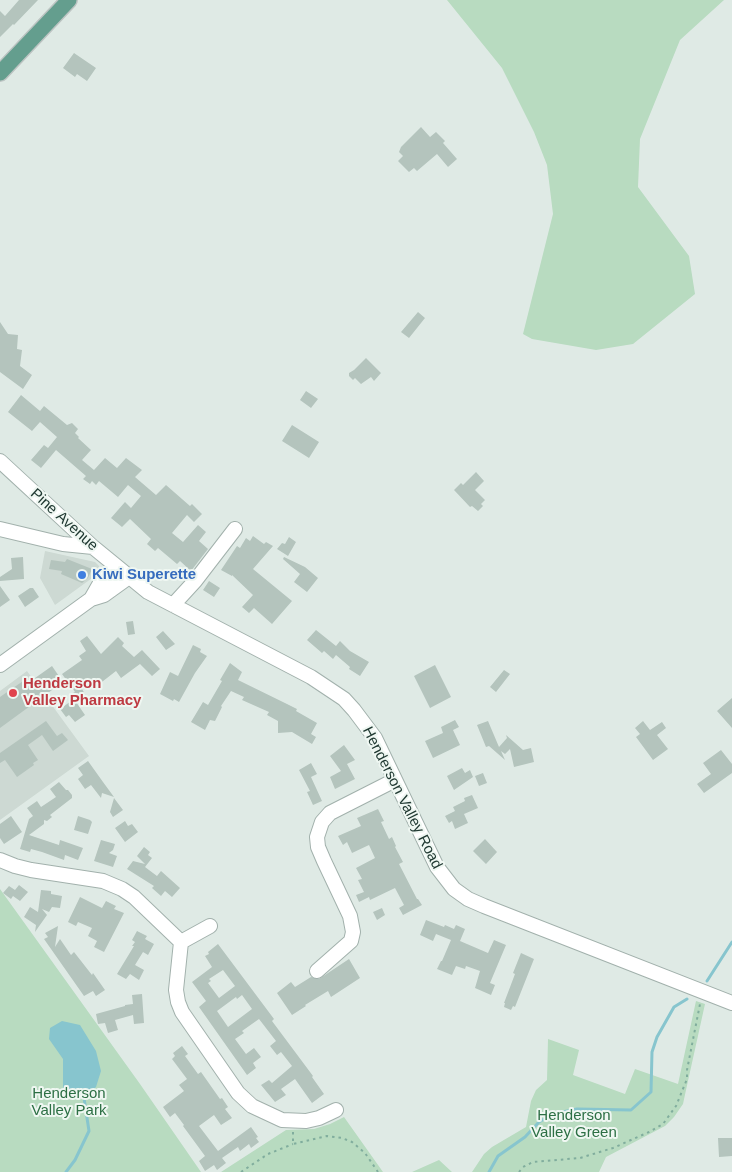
<!DOCTYPE html>
<style>
body{margin:0}
canvas{display:block;background:#dfeae5}
</style>
<canvas width="732" height="1172"></canvas>
<script>
const c = document.querySelector('canvas').getContext('2d');
c.lineJoin = 'round';
function fill(path, color) {
  c.fillStyle = color;
  c.fill(path, 'evenodd');
}
function shape(rows) {
  const path = new Path2D();
  for (const r of rows) {
    path.moveTo(r[0], r[1]);
    for (let i = 2; i < r.length; i += 2) path.lineTo(r[i], r[i + 1]);
  }
  return path;
}
function stroke(path, color, width, dash) {
  c.strokeStyle = color;
  c.lineWidth = width;
  c.lineCap = dash ? 'butt' : 'round';
  c.setLineDash(dash || []);
  c.stroke(path);
}
function label(font, color, halo, rows, align = 'center') {
  c.font = font + ' Arial,sans-serif';
  c.lineWidth = 4;
  c.setLineDash([]);
  c.textBaseline = 'middle';
  c.strokeStyle = halo;
  c.fillStyle = color;
  for (const [text, x, y, turn = 0] of rows) {
    c.save();
    c.translate(x, y);
    c.rotate((+turn || 0) * Math.PI / 180);
    c.textAlign = isNaN(turn) ? turn : align;
    if (halo) c.strokeText(text, 0, 0);
    c.fillText(text, 0, 0);
    c.restore();
  }
}
fill(shape([
 [45,551,95,562,99,566,99,573,55,605,40,578],
 [27,671,89,756,0,820,0,691]
]), '#cdd9d3');
fill(shape([
 [447,0,724,0,680,40,640,139,638,187,689,256,695,294,633,344,596,350,532,339,523,334,553,214,547,165,534,132,502,68],
 [0,889,140,1084,201,1172,0,1172],
 [696,1001,705,1004,686,1090,683,1104,674,1117,665,1126,606,1157,599,1172,472,1172,484,1154,492,1147,526,1127,531,1101,536,1090,547,1080,548,1039,579,1050,573,1075,625,1094,635,1069,678,1084],
 [344,1117,383,1172,221,1172,286,1130,314,1129,330,1124],
 [439,1160,452,1172,412,1172]
]), '#b8dbc0');
fill(shape([
 [62,1021,80,1025,96,1051,101,1071,96,1087,84,1098,72,1099,63,1093,63,1059,49,1039,50,1028]
]), '#87c5ce');
stroke(shape([
 [707,981,732,942],
 [66,1172,75,1160,89,1131,84,1098],
 [489,1172,498,1156,525,1137,539,1122,553,1114,577,1109,631,1110,651,1092,652,1052,657,1037,674,1007,687,999]
]), '#87c5ce', 3);
fill(shape([
 [19,0,38,0,14,25,13,24,0,37,0,11,5,16],
 [74,53,96,68,87,81,77,74,75,77,63,68],
 [421,127,430,137,436,132,445,141,443,143,457,159,448,167,437,154,417,171,414,168,409,172,398,161,403,156,399,152,401,147],
 [418,312,425,318,409,338,401,332],
 [0,322,8,334,18,335,17,349,22,350,20,366,32,375,23,389,0,372],
 [366,358,381,373,374,381,371,377,361,384,355,378,353,380,349,376,349,373,354,370],
 [306,391,318,399,311,408,300,400],
 [21,395,40,411,44,406,67,425,72,423,78,429,75,433,79,437,78,438,91,450,82,460,94,470,105,458,117,468,126,458,142,470,135,477,156,495,166,485,190,506,192,504,202,514,194,522,187,515,172,533,183,542,198,525,206,532,199,541,208,549,191,571,180,561,177,564,158,548,155,551,147,544,151,539,130,519,122,527,111,518,125,502,131,508,141,496,128,485,118,497,99,481,96,485,92,481,90,484,83,479,86,476,56,450,41,468,31,460,44,445,48,448,57,437,40,422,32,431,8,412],
 [292,425,319,442,309,458,282,441],
 [476,472,484,481,475,490,485,500,481,504,483,506,478,511,472,506,470,507,454,490,461,483,463,485],
 [253,536,264,544,266,542,273,546,253,569,292,601,272,624,254,608,249,613,242,607,253,595,232,575,232,576,221,570,237,546,240,548,246,538,250,541],
 [289,537,296,542,288,556,277,549,282,543,285,544],
 [23,557,24,579,0,581,0,577,12,569,11,558],
 [284,557,305,567,318,578,307,592,294,582,300,574,283,559],
 [67,559,92,569,88,578,82,583,61,574,62,571,49,569,51,560,65,562],
 [209,581,220,588,214,597,203,590],
 [0,586,10,600,0,607],
 [30,588,33,588,39,597,25,607,18,596],
 [133,621,135,634,128,635,126,622],
 [316,630,336,646,340,641,350,651,369,662,360,676,349,669,350,667,336,655,333,659,324,651,322,653,307,640],
 [163,631,175,644,166,650,156,637],
 [87,636,101,654,118,637,124,643,122,646,134,657,142,650,160,669,152,676,140,664,121,678,116,671,98,685,94,680,82,689,85,694,78,699,73,693,75,692,62,674,82,660,79,656,86,651,80,641],
 [193,645,201,649,200,652,207,656,195,673,179,702,174,699,173,701,160,694,170,672,178,676],
 [230,663,242,672,238,680,287,704,297,709,296,711,317,723,311,734,316,737,312,744,292,732,278,733,278,721,267,715,269,712,242,700,244,697,231,691,221,706,222,707,215,721,210,720,205,730,191,722,203,702,208,705,222,681,220,680],
 [435,665,451,697,430,708,414,676],
 [52,666,63,682,0,728,0,697,26,679,28,683],
 [504,670,510,674,496,692,490,687],
 [732,698,732,728,717,711],
 [74,699,85,715,75,722,69,715,66,717,60,709],
 [455,720,459,727,453,730,460,745,433,758,425,741,443,733,441,727],
 [46,721,57,736,62,733,68,740,53,751,42,735,28,745,38,760,33,763,34,765,17,777,5,760,0,763,0,753],
 [488,721,499,747,507,738,506,735,523,750,531,748,534,762,514,767,510,749,505,754,501,751,505,760,489,746,486,747,477,725],
 [643,721,650,730,662,722,666,728,657,735,668,749,653,760,636,737,640,734,635,728],
 [344,745,355,760,347,764,355,779,335,789,330,777,341,771,330,756],
 [721,750,732,764,732,773,704,793,697,784,711,774,703,763],
 [88,761,103,782,114,797,102,793,101,798,91,785,85,789,78,779,83,775,78,768],
 [311,763,317,774,311,777,322,801,313,805,307,792,310,791,299,770],
 [462,768,465,773,470,770,473,777,454,790,447,776],
 [483,773,487,783,479,786,475,776],
 [59,782,66,790,68,790,72,795,72,798,50,815,52,817,47,821,44,820,44,824,29,835,59,845,60,840,83,848,78,860,65,855,64,860,42,852,31,849,30,852,20,849,29,819,33,816,27,808,37,801,41,807,56,797,50,789],
 [472,795,478,808,464,814,468,823,455,829,452,821,449,823,445,816,455,811,453,807,465,801,464,798],
 [114,798,123,810,113,817,110,812],
 [378,809,384,821,381,822,389,839,392,837,396,846,395,847,403,862,399,864,417,899,418,899,422,905,403,915,399,908,404,905,395,888,370,900,369,897,359,902,356,895,364,892,358,880,362,879,356,868,375,858,369,845,352,853,347,842,343,845,338,836,361,826,357,818],
 [11,816,22,832,4,844,0,838,0,824],
 [78,816,90,820,92,822,88,834,74,830],
 [125,821,128,826,132,824,138,832,125,842,115,828],
 [485,839,497,852,486,864,473,851],
 [101,840,115,844,113,850,109,853,117,856,113,867,94,861],
 [144,847,150,852,148,855,152,858,145,867,157,876,161,871,180,888,172,897,165,891,161,896,152,888,154,886,127,869,133,861,145,864,137,856],
 [19,885,28,892,20,901,13,896,11,899,3,893,9,886,15,890],
 [41,890,51,891,51,894,62,896,60,908,52,907,49,912,42,909,47,915,35,932,36,925,24,917,30,907,38,912],
 [80,897,102,908,106,901,116,906,114,909,124,913,104,952,94,947,97,941,88,936,92,928,78,922,76,926,68,922],
 [382,908,385,915,377,920,373,912],
 [426,920,444,927,445,925,454,929,456,925,465,929,460,941,488,953,494,940,506,945,490,983,495,985,491,995,475,988,480,971,466,966,465,969,456,966,452,975,437,969,441,961,442,961,451,940,436,934,433,941,420,935],
 [58,926,55,947,60,939,71,955,74,952,92,975,93,973,105,990,96,996,93,991,84,996,44,939,48,937,45,933],
 [137,931,147,936,145,939,154,944,148,955,143,952,135,965,144,970,139,980,130,974,126,979,117,974,134,946,132,946,135,942,132,940],
 [218,944,274,1019,272,1021,313,1076,312,1077,324,1094,312,1103,295,1079,281,1089,286,1095,275,1102,261,1085,269,1080,272,1083,292,1066,281,1052,277,1055,270,1046,276,1041,259,1019,242,1031,244,1033,235,1039,246,1054,254,1048,261,1057,253,1063,256,1068,247,1075,199,1007,206,1001,192,982,212,967,205,956,209,954,208,952],
 [223,970,235,986,219,998,208,983,211,981,209,979],
 [242,995,252,1009,228,1027,217,1011,236,997,237,999],
 [521,953,534,959,515,1007,513,1006,511,1010,504,1007,505,1003,504,1003,515,974,513,973],
 [349,959,360,978,331,997,328,991,305,1005,306,1006,292,1015,277,993,291,982,295,987,311,977,319,979],
 [142,994,144,1023,134,1024,133,1015,115,1020,118,1030,108,1033,105,1023,98,1024,96,1014,125,1006,125,1005,133,1004,132,995],
 [182,1046,188,1054,185,1056,198,1074,201,1072,220,1099,222,1098,228,1107,225,1109,232,1118,221,1125,214,1115,199,1126,218,1151,251,1127,258,1137,256,1138,259,1142,251,1148,249,1144,240,1151,238,1147,222,1158,226,1163,217,1170,214,1165,205,1171,199,1161,205,1156,183,1126,184,1125,175,1113,170,1117,163,1107,184,1091,179,1085,187,1079,172,1059,175,1056,173,1053],
 [718,1138,732,1138,732,1156,719,1157]
]), '#b4c4bd');
const minor = shape([
 [0,461,93,547,148,592,311,677,344,699,354,710,375,738,437,867,454,889,468,899,484,906,732,1003],
 [0,529,63,544,93,547],
 [91,599,99,585,116,566],
 [173,605,195,581,235,529],
 [0,665,91,599,104,595,129,577],
 [0,860,15,866,31,870,103,881,122,889,134,897,181,942,176,990,178,1002,182,1012,238,1093,252,1106,282,1120,306,1121,319,1118,336,1110],
 [181,942,210,926],
 [317,971,351,941,353,932,350,916,324,861,318,847,317,837,322,822,330,813,395,780]
]);
const major = shape([
 [0,73,69,0]
]);
stroke(minor, '#a2b1ac', 16);
stroke(major, '#bcc4c2', 18);
stroke(shape([
 [293,1132,293,1144,327,1136,342,1138,352,1142,365,1153,378,1172],
 [241,1172,268,1154,293,1144],
 [519,1172,523,1167,533,1162,580,1158,613,1148,649,1132,663,1124,676,1106,687,1079,687,1070,700,1004]
]), '#80ad9d', 2, [2.5, 4]);
stroke(minor, '#fff', 14);
stroke(major, '#649e8e', 15);
for (const [x, y, r, color] of [
 [82,575,5,"#3f7fe0"],
 [13,693,5,"#e0444e"]
]) {
  const dot = new Path2D();
  dot.arc(x, y, r, 0, 2 * Math.PI);
  c.fillStyle = color;
  c.fill(dot);
  stroke(dot, '#eff7f2', 2);
}
label('15px', '#203932', '#eff7f2', [
 ["Pine Avenue",64,520,42],
 ["Henderson Valley Road",402,798,63]
]);
label('bold 15px', '#366cbe', '#eff7f2', [
 ["Kiwi Superette",92,575]
], 'left');
label('bold 15px', '#be3a42', '#eff7f2', [
 ["Henderson",23,684],
 ["Valley Pharmacy",23,701]
], 'left');
label('15px', '#2c6f44', '#eff7f2', [
 ["Henderson",69,1094],
 ["Valley Park",69,1111],
 ["Henderson",574,1116],
 ["Valley Green",574,1133]
]);
</script>
